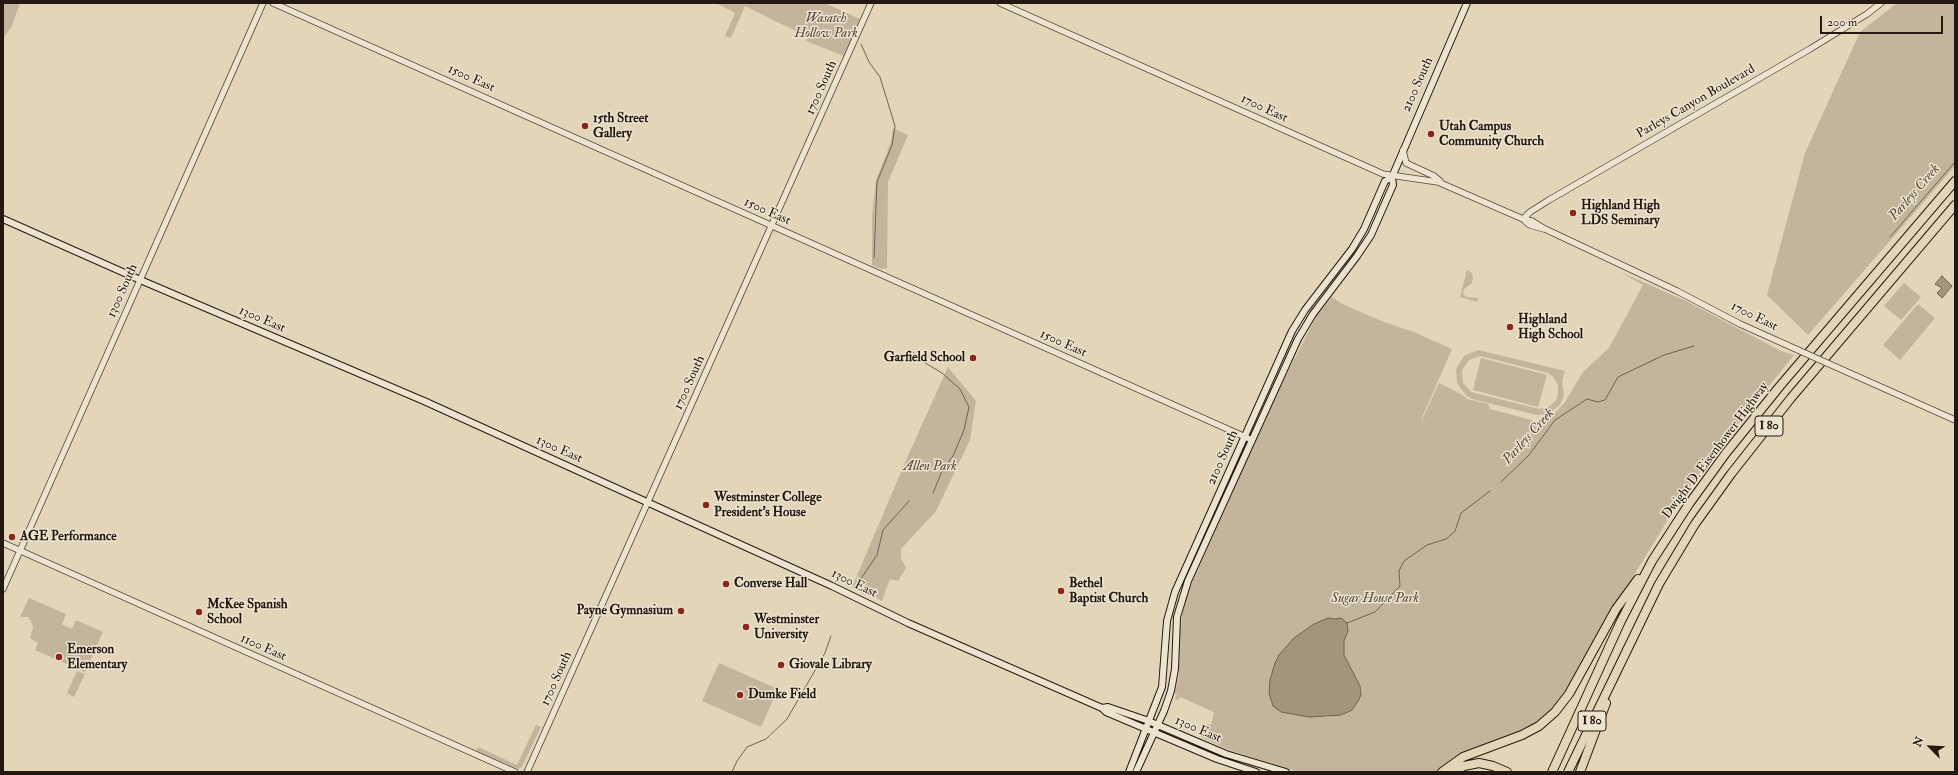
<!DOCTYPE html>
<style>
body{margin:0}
#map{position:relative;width:1958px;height:775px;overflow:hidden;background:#e3d5b7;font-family:"IM FELL Double Pica",serif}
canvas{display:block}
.frame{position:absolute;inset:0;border:4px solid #231910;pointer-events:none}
.north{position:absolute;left:1910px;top:727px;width:40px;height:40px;-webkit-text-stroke:3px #ede4d0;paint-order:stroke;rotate:294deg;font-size:11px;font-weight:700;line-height:16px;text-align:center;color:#231910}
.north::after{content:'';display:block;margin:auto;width:14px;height:18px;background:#231910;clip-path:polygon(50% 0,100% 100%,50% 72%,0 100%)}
.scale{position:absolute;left:1820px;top:16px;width:123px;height:18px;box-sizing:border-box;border:2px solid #231910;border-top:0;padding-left:5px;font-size:12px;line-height:14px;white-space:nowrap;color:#231910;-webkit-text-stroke:3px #ede4d0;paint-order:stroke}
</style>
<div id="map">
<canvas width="1958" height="775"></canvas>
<div class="frame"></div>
<div class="north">N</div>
<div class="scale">200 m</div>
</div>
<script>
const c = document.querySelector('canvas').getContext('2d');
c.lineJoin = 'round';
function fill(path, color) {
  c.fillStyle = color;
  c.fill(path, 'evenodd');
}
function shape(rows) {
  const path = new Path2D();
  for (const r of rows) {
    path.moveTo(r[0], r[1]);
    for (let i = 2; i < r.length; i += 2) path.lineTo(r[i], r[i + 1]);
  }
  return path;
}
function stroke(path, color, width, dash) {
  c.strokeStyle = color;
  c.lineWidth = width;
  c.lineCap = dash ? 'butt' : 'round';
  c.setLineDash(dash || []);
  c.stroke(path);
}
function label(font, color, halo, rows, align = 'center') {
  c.font = font + ' "IM FELL Double Pica",serif';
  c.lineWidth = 3;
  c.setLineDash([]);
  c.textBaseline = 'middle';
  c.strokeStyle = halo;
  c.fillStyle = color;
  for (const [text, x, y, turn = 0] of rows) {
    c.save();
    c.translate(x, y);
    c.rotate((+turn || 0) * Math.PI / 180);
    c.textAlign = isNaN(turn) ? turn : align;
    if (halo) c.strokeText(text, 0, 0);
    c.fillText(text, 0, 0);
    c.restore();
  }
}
fill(shape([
 [3,3,20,3,12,26,3,39],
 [718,3,825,3,860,19,844,56,806,41,808,37,745,6,731,38,725,36,735,13,718,4],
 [1897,3,1955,3,1955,166,1808,335,1767,295,1805,153,1860,32],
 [893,128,908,135,888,182,887,268,881,269,872,265,872,215,876,180,891,142],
 [1467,270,1472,273,1473,279,1471,284,1464,289,1463,294,1466,297,1478,298,1477,302,1460,297],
 [1620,272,1686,301,1781,351,1794,355,1705,465,1677,505,1634,575,1608,628,1560,704,1529,728,1456,756,1441,766,1437,772,1299,772,1229,750,1201,737,1202,734,1205,735,1208,728,1206,727,1207,724,1211,725,1214,712,1180,697,1178,700,1175,699,1177,694,1175,693,1179,675,1178,641,1185,599,1274,399,1317,315,1332,297,1342,304,1384,322,1414,332,1452,349,1421,420,1430,426,1422,420,1439,383,1461,394,1467,399,1488,404,1490,409,1535,421,1543,426,1565,402,1583,372,1609,348,1643,285],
 [1904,283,1921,297,1901,320,1884,306],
 [1918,304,1935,318,1900,360,1883,345],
 [1478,350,1565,371,1562,380,1564,395,1560,405,1548,414,1537,415,1472,399,1466,395,1457,383,1456,369,1464,356],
 [1481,356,1548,373,1553,377,1558,385,1558,395,1556,401,1548,407,1539,409,1471,392,1463,383,1462,370,1469,360],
 [1481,358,1547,375,1538,407,1473,390],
 [948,367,976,401,970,440,936,511,901,549,901,558,906,568,898,581,890,579,882,601,852,587,907,458],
 [29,598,66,614,62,624,63,625,72,629,76,620,103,632,85,672,35,650,38,643,30,638,33,627,31,621,28,617,20,617],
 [719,663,778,689,761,727,702,701],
 [77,671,85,674,74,697,67,693],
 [536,725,541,727,522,767,518,769,476,751,478,747,517,765]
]), '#c2b59b');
const water = shape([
 [1942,276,1952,286,1942,298,1937,293,1942,288,1935,284,1942,276],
 [1328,618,1335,619,1341,618,1347,623,1348,631,1344,641,1344,655,1360,686,1361,695,1358,701,1352,710,1341,715,1309,717,1281,712,1273,706,1269,693,1270,680,1275,663,1279,655,1294,638,1314,624,1328,618]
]);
fill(water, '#a2957e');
stroke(water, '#6f6352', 1);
stroke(shape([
 [861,44,869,62,880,77,895,126,892,145,877,182,874,258],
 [1890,237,1955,162],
 [911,350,922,361,942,373,960,389,969,407,964,430,953,456,942,471,933,493],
 [1501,482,1529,455,1555,420,1587,399,1598,402,1605,400,1618,377,1664,355,1694,346],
 [860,580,877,555,883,530,909,501],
 [1347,623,1375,612,1400,586,1399,571,1404,561,1427,545,1446,539,1455,531,1461,513,1490,491],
 [732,772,737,761,747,747,766,739,787,719,825,653,831,636]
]), '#6f6352', 1);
const tertiary = shape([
 [273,3,1252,440],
 [1000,3,1383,174,1438,182,1523,219,1532,221,1545,229,1677,291,1740,324,1798,350],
 [1403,150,1406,163,1434,176,1440,181],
 [1523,219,1530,212,1549,200,1810,49,1867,14,1881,3],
 [1525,221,1530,225,1544,229],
 [1827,363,1955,420],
 [3,543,515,772],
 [3,589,263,3],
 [527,772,871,3]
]);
const secondary = shape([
 [3,219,145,282,424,401,832,586,908,623,1102,708,1106,712,1217,759,1256,772],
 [1102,708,1108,707,1146,720,1226,754,1286,772],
 [1129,772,1162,687,1167,621,1175,592,1292,331,1305,310,1352,249,1364,229,1385,181,1392,177,1467,3],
 [1136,772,1164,711,1171,691,1175,669,1177,617,1188,581,1298,339,1313,314,1357,256,1371,235,1393,185,1392,177]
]);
const motorway = shape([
 [1442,772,1463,757,1522,735,1539,726,1555,712,1569,694,1616,609,1638,579],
 [1453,772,1464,766,1479,763,1493,766,1507,772],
 [1552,772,1621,621,1652,561,1689,504,1726,453,1780,386,1955,181],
 [1568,772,1659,584,1695,524,1731,474,1791,398,1955,205],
 [1580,772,1606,703]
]);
stroke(tertiary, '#53483a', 7);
stroke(secondary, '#231910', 8);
stroke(motorway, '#231910', 10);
stroke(tertiary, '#ede4d0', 5.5);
stroke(secondary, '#ede4d0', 6);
stroke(motorway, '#e3d5b7', 8);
const tertiaryBridge = shape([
 [1798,350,1827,363]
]);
stroke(tertiaryBridge, '#53483a', 7, []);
stroke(tertiaryBridge, '#ede4d0', 5.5);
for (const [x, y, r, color] of [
 [585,126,4,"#8f2418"],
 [1431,134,4,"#8f2418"],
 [1573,213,4,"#8f2418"],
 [1510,327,4,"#8f2418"],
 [973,358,4,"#8f2418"],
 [706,505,4,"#8f2418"],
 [12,537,4,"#8f2418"],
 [726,584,4,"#8f2418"],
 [1061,591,4,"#8f2418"],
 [681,611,4,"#8f2418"],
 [199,612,4,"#8f2418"],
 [746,627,4,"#8f2418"],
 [59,657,4,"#8f2418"],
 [781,665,4,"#8f2418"],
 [740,695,4,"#8f2418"]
]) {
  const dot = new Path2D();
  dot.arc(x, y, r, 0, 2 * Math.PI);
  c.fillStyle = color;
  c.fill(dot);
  stroke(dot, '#ede4d0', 1.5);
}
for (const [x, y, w] of [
 [1769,426,28],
 [1592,721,28]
]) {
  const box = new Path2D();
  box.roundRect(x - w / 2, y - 10, w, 20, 3);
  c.fillStyle = '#ede4d0';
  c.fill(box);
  stroke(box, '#231910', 1);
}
label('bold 12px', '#231910', null, [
 ["I 80",1769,426],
 ["I 80",1592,721]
]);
label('italic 13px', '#53483a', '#ede4d0', [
 ["Wasatch",826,19],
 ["Hollow Park",826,34],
 ["Allen Park",930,467],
 ["Sugar House Park",1375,599]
]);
label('13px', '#231910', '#ede4d0', [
 ["1500 East",471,79,24],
 ["2100 South",1418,85,-66],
 ["1700 South",822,88,-66],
 ["Parleys Canyon Boulevard",1696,102,-30],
 ["1700 East",1264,109,25],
 ["1500 East",767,212,24],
 ["1300 South",123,291,-66],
 ["1700 East",1754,317,26],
 ["1300 East",262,320,23],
 ["1500 East",1063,344,24],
 ["1700 South",690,383,-66],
 ["1300 East",559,450,24],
 ["Dwight D. Eisenhower Highway",1716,451,-53],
 ["2100 South",1223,458,-66],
 ["1300 East",854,584,26],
 ["1100 East",263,648,24],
 ["1700 South",557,679,-66],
 ["1300 East",1198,730,23]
]);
label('bold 13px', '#231910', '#ede4d0', [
 ["15th Street",593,119],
 ["Gallery",593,134],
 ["Utah Campus",1439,127],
 ["Community Church",1439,142],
 ["Highland High",1581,206],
 ["LDS Seminary",1581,221],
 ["Highland",1518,320],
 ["High School",1518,335],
 ["Garfield School",965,358,"right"],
 ["Westminster College",714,498],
 ["President's House",714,513],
 ["AGE Performance",20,537],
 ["Converse Hall",734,584],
 ["Bethel",1069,584],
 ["Baptist Church",1069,599],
 ["McKee Spanish",207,605],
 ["School",207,620],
 ["Payne Gymnasium",673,611,"right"],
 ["Westminster",754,620],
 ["University",754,635],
 ["Emerson",67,650],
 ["Elementary",67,665],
 ["Giovale Library",789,665],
 ["Dumke Field",748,695]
], 'left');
label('italic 14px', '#564b3c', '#ede4d0', [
 ["Parleys Creek",1915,193,-49],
 ["Parleys Creek",1529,437,-48]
]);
</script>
